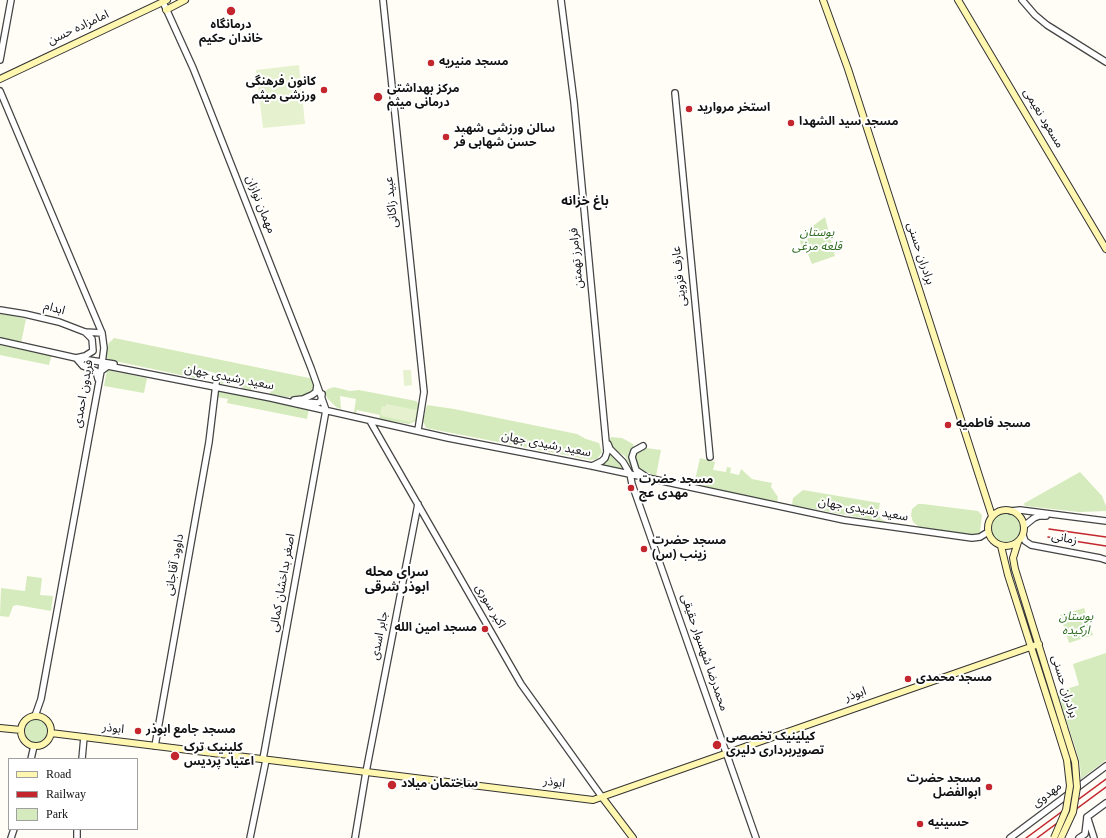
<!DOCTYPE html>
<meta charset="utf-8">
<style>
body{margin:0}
#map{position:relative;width:1106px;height:838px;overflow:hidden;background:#fffdf5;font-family:Georgia,serif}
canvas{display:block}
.legend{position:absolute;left:8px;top:758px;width:130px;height:72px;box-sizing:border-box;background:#fff;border:1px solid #a0a0a0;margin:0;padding:5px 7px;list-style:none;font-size:12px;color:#111}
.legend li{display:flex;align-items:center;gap:8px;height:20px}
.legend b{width:20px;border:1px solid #a0a0a0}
</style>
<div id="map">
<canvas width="1106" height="838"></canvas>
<ul class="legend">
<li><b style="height:5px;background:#fff6b0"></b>Road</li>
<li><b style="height:5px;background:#c4262e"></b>Railway</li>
<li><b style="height:11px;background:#d5ebbd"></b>Park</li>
</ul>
</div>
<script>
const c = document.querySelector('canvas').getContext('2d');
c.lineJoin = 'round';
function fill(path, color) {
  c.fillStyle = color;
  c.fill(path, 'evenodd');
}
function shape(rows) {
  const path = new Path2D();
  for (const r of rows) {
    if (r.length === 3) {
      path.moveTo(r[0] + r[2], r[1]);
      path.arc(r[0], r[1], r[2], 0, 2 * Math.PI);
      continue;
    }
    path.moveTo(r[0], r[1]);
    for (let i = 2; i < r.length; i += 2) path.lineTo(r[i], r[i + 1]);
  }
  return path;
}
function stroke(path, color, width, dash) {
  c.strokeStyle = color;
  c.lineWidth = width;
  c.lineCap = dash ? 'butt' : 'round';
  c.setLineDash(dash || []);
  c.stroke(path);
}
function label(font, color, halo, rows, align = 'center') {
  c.font = font + ' Georgia,"Noto Sans Arabic",serif';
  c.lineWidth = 4;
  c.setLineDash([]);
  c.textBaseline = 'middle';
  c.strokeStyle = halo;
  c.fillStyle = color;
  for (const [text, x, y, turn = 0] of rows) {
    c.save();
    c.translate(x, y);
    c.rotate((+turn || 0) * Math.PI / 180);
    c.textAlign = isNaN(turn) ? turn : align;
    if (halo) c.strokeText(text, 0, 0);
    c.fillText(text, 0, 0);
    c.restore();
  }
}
fill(shape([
 [825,217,835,256,812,264,806,249,802,250,799,236],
 [0,313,26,319,21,343,0,339],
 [114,338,314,379,315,389,309,394,298,397,286,397,270,394,272,385,264,383,264,385,261,384,261,382,253,381,251,390,242,388,243,379,236,377,235,379,233,378,233,376,225,375,223,384,214,382,215,373,208,371,207,373,205,373,205,371,197,369,195,378,110,360,107,358,105,355,109,343],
 [0,343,52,354,49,365,0,355],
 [107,370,147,378,144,393,104,386],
 [334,387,350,391,359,390,416,401,421,406,417,419,416,421,409,424,379,419,380,415,357,410,356,414,354,412,356,399,340,396,341,409,336,407,328,399,325,394,325,392,328,389],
 [221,390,309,408,307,419,227,403,228,399,217,397,218,393],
 [427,405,454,409,577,434,586,439,599,443,602,452,597,459,591,460,426,428,423,421,426,408],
 [611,437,622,438,633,444,634,447,631,449,629,457,631,468,625,456,613,449,609,441],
 [646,448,661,450,656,476,639,469,634,458,635,454,640,449],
 [609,453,619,460,623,468,620,469,599,464],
 [700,458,715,462,713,470,726,472,727,467,731,468,730,473,739,475,741,469,752,479,772,483,771,487,778,497,777,502,694,485],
 [1080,472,1102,496,1106,506,1106,511,1079,512,1026,506,1023,504],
 [803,490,880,503,878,513,881,519,885,521,884,522,792,505,793,498],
 [918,504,923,504,978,511,982,515,980,532,979,534,974,535,919,527,913,522,911,515,912,509],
 [1006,528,15],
 [27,576,42,578,40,595,53,596,51,611,17,605,13,606,9,617,0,616,1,588,25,591],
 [1084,608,1093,635,1069,643,1060,615],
 [1106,653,1106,760,1081,779,1080,764,1076,750,1057,692,1079,685,1073,664],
 [36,731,13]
]), '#d5ebbd');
fill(shape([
 [299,65,305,124,263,128,256,70],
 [403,370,411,370,412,385,404,386],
 [386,404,417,410,415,420,410,422,382,416,380,413,382,406,385,407]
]), '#e6f2cf');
const tertiary = shape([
 [383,0,424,392,418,430],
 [561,0,574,102,606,442,607,452,605,458,602,461,592,466],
 [1022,0,1035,15,1047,25,1106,62],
 [163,2,193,68,205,98,311,368,326,410,263,759],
 [0,60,11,0],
 [0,91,102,333,104,348,101,371,41,699,35,716],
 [675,93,710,457],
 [0,310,25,314,59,322,85,332,102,333],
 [85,332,92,339,93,351,85,356,76,358,83,366,96,371,98,379],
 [0,341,76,358,114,364],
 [101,371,108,366,271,398,448,438,592,466,844,520,972,538,980,537,988,532],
 [294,400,303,399,312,395,316,392,317,385],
 [305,402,318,403,321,401,322,394],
 [370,421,521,684,602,797],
 [608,444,610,449,623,462,630,474,632,484,756,838],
 [643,446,634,451,632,457,636,470,645,476],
 [1011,511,1020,510,1106,521],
 [1024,526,1034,518,1039,516,1046,516],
 [1023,535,1025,541,1031,545,1100,558,1106,560],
 [155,746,209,442,216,384],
 [31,759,34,746],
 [82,759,84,737],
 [1087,817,1106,803],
 [1088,819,1094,838],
 [11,838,14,829],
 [77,838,77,829],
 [250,838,266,760],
 [355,838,366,772,418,504],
 [1010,838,1106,766],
 [1079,838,1085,834,1087,817]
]);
const secondary = shape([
 [823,0,848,69,992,516],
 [958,0,1106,249],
 [166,10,185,0],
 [0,79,167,0],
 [1006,528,18],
 [1018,542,1013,558,1015,569,1064,727],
 [1001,546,1008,575,1057,728],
 [36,731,15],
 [0,728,21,730],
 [51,733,593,800,1039,644],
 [602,797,633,838]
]);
stroke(tertiary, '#444', 8);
stroke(secondary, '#333', 8);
stroke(tertiary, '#fff', 5.5);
stroke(secondary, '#fff6b0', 6);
stroke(shape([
 [1049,529,1106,537],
 [1048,537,1106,546],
 [1026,838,1106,779],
 [1037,838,1106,787]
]), '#c4262e', 1.5);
const secondaryBridge = shape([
 [1054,838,1066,810,1070,786,1067,760,1057,728],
 [1061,838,1073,812,1077,787,1075,762,1064,727]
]);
stroke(secondaryBridge, '#333', 8, []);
stroke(secondaryBridge, '#fff6b0', 6);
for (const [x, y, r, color] of [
 [231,11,5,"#c4262e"],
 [431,63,4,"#c4262e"],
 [324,90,4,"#c4262e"],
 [378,97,5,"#c4262e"],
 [689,109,4,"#c4262e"],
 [791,123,4,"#c4262e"],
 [446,137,4,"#c4262e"],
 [948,425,4,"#c4262e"],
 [631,488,4,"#c4262e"],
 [644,549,4,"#c4262e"],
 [485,629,4,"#c4262e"],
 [908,679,4,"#c4262e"],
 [138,731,4,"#c4262e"],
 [717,745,5,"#c4262e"],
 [175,756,5,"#c4262e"],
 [392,785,5,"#c4262e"],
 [989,787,4,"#c4262e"],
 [920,824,4,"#c4262e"]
]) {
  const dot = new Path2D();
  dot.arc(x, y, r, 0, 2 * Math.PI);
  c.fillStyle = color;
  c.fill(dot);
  stroke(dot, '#fff', 1.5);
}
label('bold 12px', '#111', '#fff', [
 ["درمانگاه",231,26,"center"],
 ["خاندان حکیم",231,40,"center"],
 ["مسجد منیریه",439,63],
 ["کانون فرهنگی",316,83,"right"],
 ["ورزشی میثم",316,97,"right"],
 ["مرکز بهداشتی",387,90],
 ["درمانی میثم",387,104],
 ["استخر مروارید",697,109],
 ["مسجد سید الشهدا",799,123],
 ["سالن ورزشی شهید",454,130],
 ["حسن شهابی فر",454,144],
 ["مسجد فاطمیه",956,425],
 ["مسجد حضرت",639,481],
 ["مهدی عج",639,495],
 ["مسجد حضرت",652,542],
 ["زینب (س)",652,556],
 ["مسجد امین الله",477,629,"right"],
 ["مسجد محمدی",916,679],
 ["مسجد جامع ابوذر",146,731],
 ["کیلینیک تخصصی",726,738],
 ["تصویربرداری دلیری",726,752],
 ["کلینیک ترک",184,749],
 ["اعتیاد پردیس",184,763],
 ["مسجد حضرت",981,780,"right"],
 ["ابوالفضل",981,794,"right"],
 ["ساختمان میلاد",401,785],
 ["حسینیه",928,824]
], 'left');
label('12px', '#111', '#fff', [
 ["امامزاده حسن",79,29,-25],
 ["مسعود نعیمی",1042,119,59],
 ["عبید زاکانی",393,202,-96],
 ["مهمان نوازان",259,205,68],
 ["برادران حسنی",919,254,72],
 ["فرامرز تهمتن",578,258,-95],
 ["عارف قزوینی",681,276,-96],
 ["ابدام",54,310,16],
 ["سعید رشیدی جهان",229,379,11],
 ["فریدون احمدی",85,394,-80],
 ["سعید رشیدی جهان",546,446,11],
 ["سعید رشیدی جهان",863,511,10],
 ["زمانی",1064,540,11],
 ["داوود آقاجانی",176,565,-80],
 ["اصغر بداخشان کمالی",284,583,-80],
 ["اکبر سوری",489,607,60],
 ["جابر اسدی",381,636,-79],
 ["محمدرضا شهسوار حقیقی",703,653,71],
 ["برادران حسنی",1063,687,73],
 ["ابوذر",856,696,-19],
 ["ابوذر",113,730,7],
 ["ابوذر",554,784,7],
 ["مهدوی",1048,796,-37]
]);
label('italic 12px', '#2f6b1f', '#fff', [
 ["بوستان",817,234],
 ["قلعه مرغی",817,248],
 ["بوستان",1076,618],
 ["ارکیده",1076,632]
]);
label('bold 13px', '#111', '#fff', [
 ["باغ خزانه",585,203],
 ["سرای محله",397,574],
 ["ابوذر شرقی",397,589]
]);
</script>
